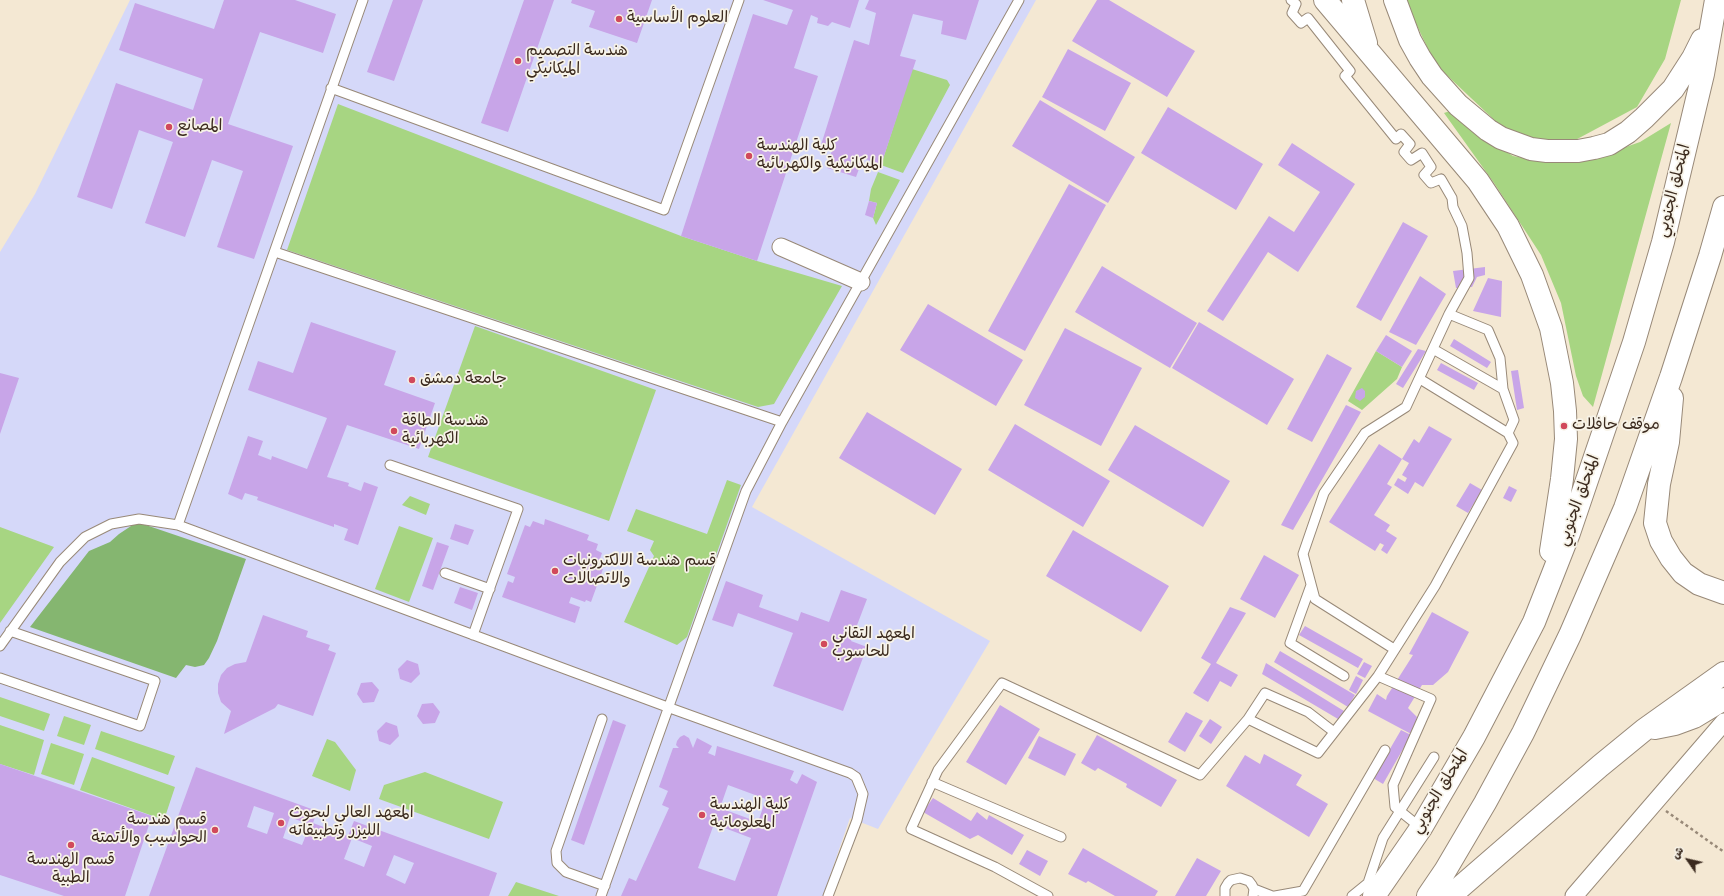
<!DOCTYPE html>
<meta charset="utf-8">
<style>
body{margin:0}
#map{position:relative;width:1724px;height:896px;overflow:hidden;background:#f4e8d3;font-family:"Indie Flower","Playpen Sans Arabic",sans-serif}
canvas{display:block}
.north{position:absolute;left:1668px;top:840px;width:40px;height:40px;-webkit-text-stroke:3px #f7f3e8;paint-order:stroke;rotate:304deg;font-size:11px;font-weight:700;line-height:16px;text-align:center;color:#3b2a1e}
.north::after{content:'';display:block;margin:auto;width:14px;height:18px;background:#3b2a1e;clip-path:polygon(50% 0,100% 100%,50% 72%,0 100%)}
</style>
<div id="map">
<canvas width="1724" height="896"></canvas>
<div class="north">ش</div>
</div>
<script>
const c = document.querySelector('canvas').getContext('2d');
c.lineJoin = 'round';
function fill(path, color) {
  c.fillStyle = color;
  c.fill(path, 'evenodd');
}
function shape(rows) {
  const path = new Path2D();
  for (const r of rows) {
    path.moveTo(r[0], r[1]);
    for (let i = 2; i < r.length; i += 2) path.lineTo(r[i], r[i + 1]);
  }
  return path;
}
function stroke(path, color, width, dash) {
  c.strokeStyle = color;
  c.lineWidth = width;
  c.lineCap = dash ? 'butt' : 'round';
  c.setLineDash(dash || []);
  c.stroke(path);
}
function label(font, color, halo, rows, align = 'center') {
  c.font = font + ' "Indie Flower","Playpen Sans Arabic",sans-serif';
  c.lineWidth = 3.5;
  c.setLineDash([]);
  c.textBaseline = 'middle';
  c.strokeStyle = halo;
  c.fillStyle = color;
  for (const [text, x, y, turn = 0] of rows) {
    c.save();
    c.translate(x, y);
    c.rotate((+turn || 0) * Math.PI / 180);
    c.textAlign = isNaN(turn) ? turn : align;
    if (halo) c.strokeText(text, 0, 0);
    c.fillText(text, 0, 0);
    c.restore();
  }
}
fill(shape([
 [130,0,1036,0,752,507,990,641,878,829,850,818,823,896,0,896,0,252,35,194]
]), '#d5d8f9');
fill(shape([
 [1405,0,1681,0,1665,59,1637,107,1566,145,1507,132,1435,64],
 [912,69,947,80,950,85,903,173,881,165],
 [338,104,681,236,757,261,842,286,774,404,758,407,287,250],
 [1450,111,1466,126,1513,156,1545,162,1574,163,1606,154,1640,142,1671,123,1593,407,1583,396,1576,376,1561,303,1541,255,1494,183,1444,113],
 [878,172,900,180,876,225,873,218,877,203,869,201,871,189],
 [475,326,656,390,609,521,428,457],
 [1376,351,1402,367,1397,379,1362,410,1348,401],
 [727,480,741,485,687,637,677,645,624,622,654,556,650,550,654,541,627,531,636,509,707,534],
 [410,496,430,504,426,515,402,505],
 [399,526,433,538,409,602,375,589],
 [0,527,54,547,0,623],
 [0,697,50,714,44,731,0,716],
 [64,716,91,725,84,745,57,736],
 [0,725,44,740,34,775,0,764],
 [101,731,175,756,168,775,95,749],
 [327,739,335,742,356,770,350,791,312,776],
 [51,743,84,754,74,785,41,774],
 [92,757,175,787,164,820,80,790],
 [425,772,503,802,489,839,379,799,384,785],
 [516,882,559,896,508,896]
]), '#a7d582');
fill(shape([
 [137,522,246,559,217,641,209,658,204,665,195,667,186,665,176,678,30,627,89,551,110,542,119,534]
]), '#85b670');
fill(shape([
 [224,0,295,0,336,14,323,53,260,32,228,124,293,146,254,259,217,247,243,171,212,160,185,237,145,223,173,142,139,130,112,209,77,197,116,83,193,110,203,79,119,50,135,3,214,29],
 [393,0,423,0,394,81,367,72],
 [524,0,554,0,508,132,481,123],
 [572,0,652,0,637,43,589,27,595,11,571,3],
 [763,0,859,0,850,28,832,22,828,26,817,23,818,18,811,15,794,68,818,76,757,261,681,236,753,14,787,25,793,10],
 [869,0,979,0,966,40,941,34,943,21,913,14,900,56,916,60,881,165,863,158,856,177,827,168,832,150,821,145,854,40,869,45,876,13,865,9],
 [1097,0,1109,0,1195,51,1167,97,1072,41],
 [1068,49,1131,83,1105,131,1042,97],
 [1040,100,1135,157,1108,203,1012,146],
 [1168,107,1263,164,1236,210,1141,153],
 [1292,143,1355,184,1298,272,1268,252,1223,321,1207,311,1269,216,1294,232,1320,192,1278,165],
 [1069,184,1106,205,1025,351,988,331],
 [869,201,877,203,873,218,865,215],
 [1403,222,1428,236,1381,321,1356,307],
 [1102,266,1197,323,1170,368,1075,312],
 [1485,267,1485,275,1477,277,1472,287,1456,288,1453,271],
 [1420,276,1446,294,1416,345,1389,332],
 [1488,278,1502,281,1501,317,1473,311],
 [928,304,1023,360,996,406,900,350],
 [311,322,396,351,384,385,435,403,419,449,347,425,327,477,349,483,348,486,361,491,364,482,378,487,358,545,344,540,348,529,334,524,334,527,257,500,258,497,245,493,242,500,228,494,248,436,263,441,258,455,271,460,272,456,307,469,327,418,248,390,258,361,293,373],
 [1199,322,1294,379,1267,425,1172,368],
 [1065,328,1142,368,1101,446,1024,405],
 [1386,335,1412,351,1402,367,1376,351],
 [1454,339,1491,362,1487,368,1450,346],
 [1418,349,1426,351,1403,388,1396,384],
 [1327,354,1352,368,1312,442,1287,429],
 [1441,363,1478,383,1474,390,1437,370],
 [1518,370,1524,408,1517,410,1511,371],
 [0,373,19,378,0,434],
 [1362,388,1365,391,1365,397,1360,401,1355,398,1356,391],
 [1346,405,1361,412,1293,530,1281,525],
 [867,412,962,469,935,515,839,458],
 [1015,424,1110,481,1083,527,988,470],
 [1135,425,1230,481,1203,527,1108,470],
 [1429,426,1452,439,1423,487,1415,482,1408,494,1394,485,1398,478,1405,482,1407,478,1402,475,1409,463,1402,459,1387,484,1392,487,1374,515,1390,525,1386,531,1397,538,1387,554,1381,550,1384,545,1380,543,1375,551,1329,522,1379,444,1402,459,1414,439,1419,443],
 [1470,483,1482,490,1468,513,1456,506],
 [1509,486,1517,490,1511,502,1503,498],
 [545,519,589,535,587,540,598,544,596,550,602,553,597,567,603,569,591,602,586,600,585,602,571,597,569,603,580,607,575,623,502,597,508,581,513,583,515,577,507,574,525,525,530,527,533,521,544,525],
 [455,524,474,530,468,545,450,539],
 [1073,530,1169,586,1141,632,1046,576],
 [437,542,449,546,433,590,422,586],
 [1264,555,1299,575,1275,618,1240,599],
 [726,581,763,595,759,607,798,621,801,612,829,622,841,590,867,599,851,641,867,647,843,711,773,686,793,633,738,613,733,627,712,620],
 [460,587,478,593,472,610,454,603],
 [1230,607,1246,613,1216,663,1238,675,1231,687,1220,681,1208,702,1193,693,1211,664,1201,658],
 [1432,612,1469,632,1448,672,1433,685,1422,685,1408,708,1417,717,1413,735,1368,711,1377,694,1386,700,1387,696,1413,655,1409,654],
 [263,615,308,631,306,637,330,645,328,650,336,653,313,716,278,704,275,708,224,734,231,711,221,702,218,693,218,684,221,675,227,668,235,664,246,662],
 [1305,626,1363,659,1358,668,1299,635],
 [1280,651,1355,695,1348,707,1274,662],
 [407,660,418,664,420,674,411,683,400,679,398,669],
 [1364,662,1372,666,1365,678,1357,674],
 [1266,663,1344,711,1338,719,1262,674],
 [1356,676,1363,680,1356,694,1349,690],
 [372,682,379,690,374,702,363,703,357,694,361,683],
 [433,703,440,712,435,723,423,724,417,716,422,704],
 [1000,705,1040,729,1006,785,966,762],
 [1186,712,1203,721,1185,752,1168,742],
 [1210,719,1222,727,1211,744,1199,736],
 [613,720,626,725,584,845,571,840],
 [386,722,397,726,399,736,390,745,379,741,377,731],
 [1401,730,1411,735,1383,784,1373,778],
 [684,735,689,738,693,748,697,738,712,746,708,753,715,756,717,746,794,771,790,780,797,784,802,774,817,782,777,896,621,896,629,878,636,881,669,808,662,805,668,791,659,787,673,748,679,748,676,745,677,741,680,737],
 [728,785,766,799,758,822,720,808],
 [714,824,751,838,735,881,698,868],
 [1097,735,1177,780,1161,807,1126,787,1127,784,1098,768,1095,771,1081,763],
 [1039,736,1076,754,1065,776,1028,758],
 [1264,754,1302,775,1296,785,1328,804,1309,837,1226,786,1245,755,1260,764],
 [0,764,152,816,125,896,64,896,0,875],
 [196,767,317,811,313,823,348,836,354,821,497,873,489,896,149,896],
 [254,806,274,813,267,834,247,827],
 [290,817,310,825,302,845,283,838],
 [352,838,372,846,364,867,344,859],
 [394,855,414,863,405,884,386,875],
 [933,798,971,821,977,812,987,820,989,815,1024,835,1012,855,978,835,970,839,923,812],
 [1083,848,1158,891,1155,896,1115,896,1088,881,1086,883,1068,874],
 [1027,850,1048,861,1040,876,1019,864],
 [1197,858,1221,871,1206,896,1175,896]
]), '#c8a5e8');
const service = shape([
 [1291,0,1296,4,1292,13,1301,23,1308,18,1350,71,1345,76,1396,139,1401,134,1410,144,1404,152,1411,160,1422,153,1431,167,1424,175,1431,183,1441,179,1452,198,1453,207,1462,226,1467,253,1469,278,1449,314,1406,407,1365,433,1324,493,1303,554,1315,599,1394,649],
 [331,88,664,210,739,0],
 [275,252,782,422],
 [1449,314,1488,330,1500,358,1503,389],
 [1433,349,1503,389,1514,420,1508,433],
 [1420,379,1508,433,1513,443,1435,586,1378,676,1431,699,1393,785,1395,807,1421,828],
 [390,465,518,509,473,635],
 [178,525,363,0],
 [445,573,490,589],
 [1311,585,1290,643,1344,676],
 [0,646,60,562,85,537,111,524,139,519,178,525,670,708,850,773,856,777,863,794,857,820,828,896],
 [0,678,140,726,155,681,10,631],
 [602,719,556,851,557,863,566,872,605,886],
 [1248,719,1265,693,1308,712,1334,732],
 [932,782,1061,837],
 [1254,889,1272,896],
 [601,896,746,491,782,422,1019,0],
 [1048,896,995,867,911,829,938,770,1002,683,1200,775,1248,719,1318,753,1378,676],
 [1225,896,1225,888,1228,883,1231,880,1240,878,1249,881,1252,885,1254,889,1253,896],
 [1275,896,1303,891,1385,750],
 [1352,896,1368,883,1383,838,1434,757]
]);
const minor = shape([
 [781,247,861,282],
 [1574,896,1724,722]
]);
const motorway = shape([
 [1325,0,1478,181,1508,226,1532,275,1551,328,1562,383,1565,411,1566,439,1562,479,1551,551],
 [1353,0,1366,43],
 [1395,0,1410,40,1420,58,1432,76,1458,105,1488,130,1501,138,1531,149,1547,151,1578,151,1594,148,1609,144,1628,132,1644,118,1673,89,1693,58,1702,40],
 [1672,398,1668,442,1659,484,1655,523,1661,541,1671,558,1683,573,1699,584,1724,593],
 [1655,728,1675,724,1694,717,1724,699],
 [1374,896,1421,828,1474,737,1534,622,1569,533,1634,342,1663,242,1703,74,1716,0],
 [1428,896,1445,871,1485,803,1523,733,1570,635,1625,508,1671,377,1710,256,1724,207],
 [1450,896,1600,766,1644,730,1724,673]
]);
stroke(service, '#988978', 11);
stroke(minor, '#988978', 19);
stroke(motorway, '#988978', 24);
stroke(shape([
 [1666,811,1724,852]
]), '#988978', 2.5, [3, 3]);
stroke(service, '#fff', 9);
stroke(minor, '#fff', 17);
stroke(motorway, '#fff', 22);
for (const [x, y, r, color] of [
 [619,19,4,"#d1495b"],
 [518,61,4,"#d1495b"],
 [169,127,4,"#d1495b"],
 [749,156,4,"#d1495b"],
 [412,380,4,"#d1495b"],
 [1564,426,4,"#d1495b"],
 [394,431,4,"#d1495b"],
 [555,571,4,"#d1495b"],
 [824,644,4,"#d1495b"],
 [702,815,4,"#d1495b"],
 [281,823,4,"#d1495b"],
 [215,830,4,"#d1495b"],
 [71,845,4,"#d1495b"]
]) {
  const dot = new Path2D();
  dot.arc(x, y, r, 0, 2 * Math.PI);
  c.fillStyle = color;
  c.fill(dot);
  stroke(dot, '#f7f3e8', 1.5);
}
label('16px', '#3b2a1e', '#f7f3e8', [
 ["العلوم الأساسية",627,19],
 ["هندسة التصميم",526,52],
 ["الميكانيكي",526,70],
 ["المصانع",177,127],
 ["كلية الهندسة",757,147],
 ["الميكانيكية والكهربائية",757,165],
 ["جامعة دمشق",420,380],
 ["هندسة الطاقة",402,422],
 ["الكهربائية",402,440],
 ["موقف حافلات",1572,426],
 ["قسم هندسة الالكترونيات",563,562],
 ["والاتصالات",563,580],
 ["المعهد التقاني",832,635],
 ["للحاسوب",832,653],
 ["كلية الهندسة",710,806],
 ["المعلوماتية",710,824],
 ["المعهد العالي لبحوث",289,814],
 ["الليزر وتطبيقاته",289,832],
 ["قسم هندسة",207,821,"right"],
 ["الحواسيب والأتمتة",207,839,"right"],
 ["قسم الهندسة",71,861,"center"],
 ["الطبية",71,879,"center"]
], 'left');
label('16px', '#3b2a1e', '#f7f3e8', [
 ["المتحلق الجنوبي",1675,191,-76],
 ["المتحلق الجنوبي",1580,501,-70],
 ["المتحلق الجنوبي",1441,792,-59]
]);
</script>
